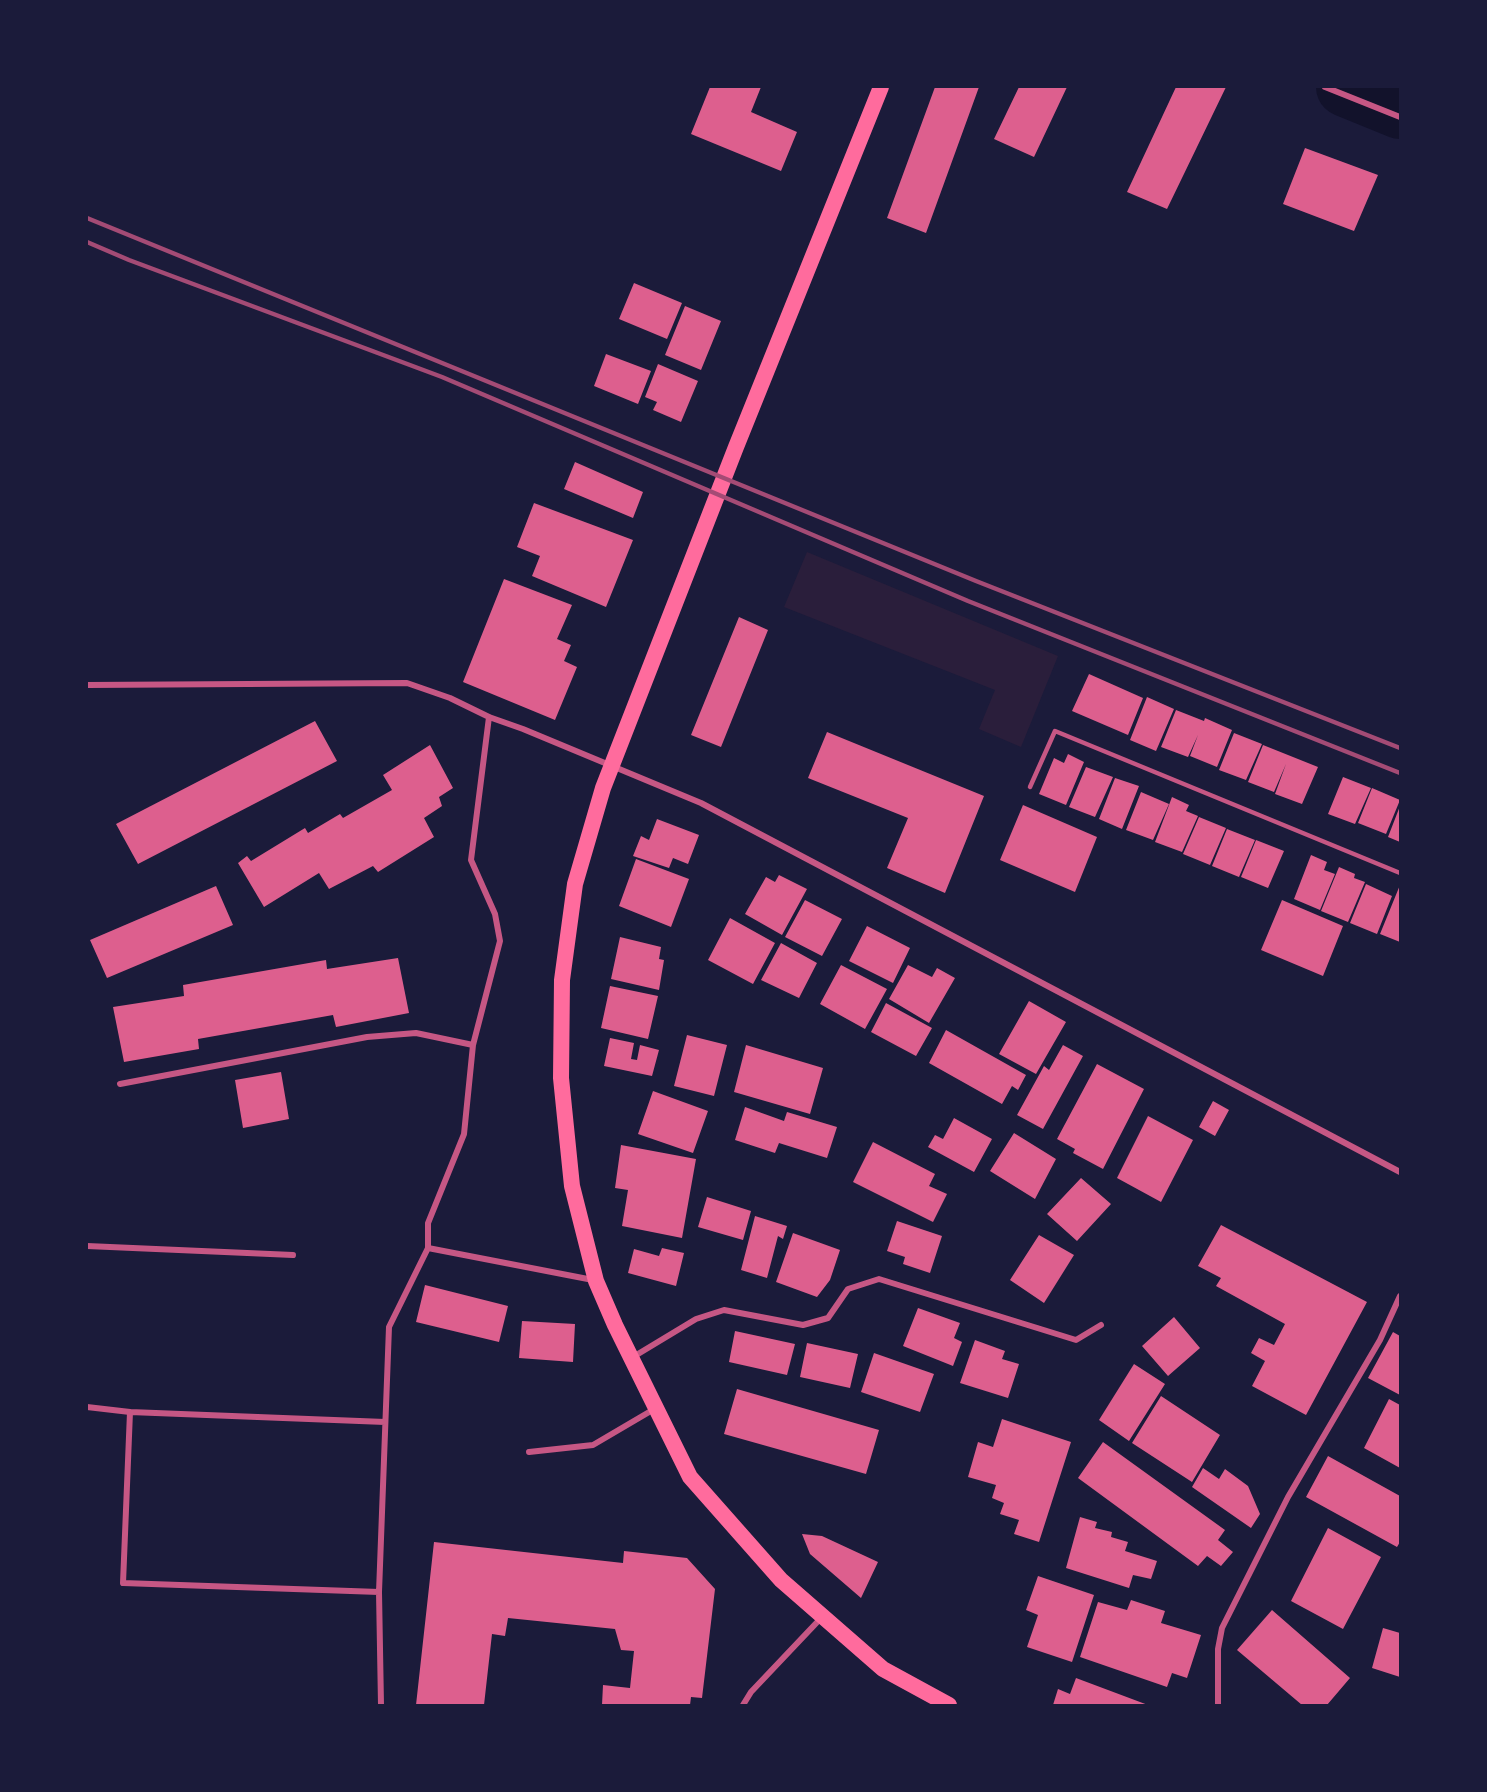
<!DOCTYPE html>
<style>
body{margin:0}
#map{position:relative;width:1487px;height:1792px;overflow:hidden;background:#1b1b3a;font-family:"Fira Sans",sans-serif}
canvas{display:block}
.frame{position:absolute;inset:0;border:88px solid #1b1b3a;pointer-events:none}
</style>
<div id="map">
<canvas width="1487" height="1792"></canvas>
<div class="frame"></div>
</div>
<script>
const c = document.querySelector('canvas').getContext('2d');
c.lineJoin = 'round';
function fill(path, color) {
  c.fillStyle = color;
  c.fill(path, 'evenodd');
}
function shape(rows) {
  const path = new Path2D();
  for (const r of rows) {
    path.moveTo(r[0], r[1]);
    for (let i = 2; i < r.length; i += 2) path.lineTo(r[i], r[i + 1]);
  }
  return path;
}
function stroke(path, color, width, dash) {
  c.strokeStyle = color;
  c.lineWidth = width;
  c.lineCap = dash ? 'butt' : 'round';
  c.setLineDash(dash || []);
  c.stroke(path);
}
fill(shape([
 [807,552,1058,656,1021,747,979,729,995,690,784,607]
]), '#2a1e3b');
stroke(shape([
 [1346,87,1400,109]
]), '#12122b', 60);
fill(shape([
 [710,87,761,87,751,112,797,132,781,171,691,134],
 [935,87,979,87,926,233,887,218],
 [1019,87,1067,87,1034,157,994,139],
 [1176,87,1226,87,1167,209,1127,192],
 [1305,148,1378,175,1354,231,1283,204],
 [634,283,682,303,667,339,619,319],
 [685,306,721,321,701,370,665,355],
 [606,354,651,371,638,404,594,386],
 [658,364,698,381,681,422,653,410,657,402,645,397],
 [575,462,643,492,633,518,564,489],
 [534,503,633,540,606,607,532,576,540,556,517,547],
 [504,579,572,605,557,639,571,645,564,661,577,667,555,720,463,682],
 [739,617,768,630,721,747,691,735],
 [1089,674,1143,698,1128,735,1072,711],
 [1147,697,1174,709,1156,751,1130,740],
 [1176,710,1204,721,1205,718,1232,730,1217,767,1190,756,1198,735,1188,757,1161,747],
 [315,721,337,761,138,864,116,824],
 [827,732,984,796,945,893,887,868,908,818,808,778],
 [1234,733,1262,744,1246,780,1219,770],
 [430,745,453,788,439,797,442,806,424,818,434,837,378,872,373,866,329,889,319,873,264,907,238,863,247,856,251,861,305,828,308,833,340,814,343,818,392,790,383,775],
 [1263,745,1318,767,1302,804,1275,794,1286,764,1274,792,1248,782],
 [1068,754,1084,762,1066,805,1039,794,1054,758,1064,763],
 [1086,767,1113,777,1095,817,1069,807],
 [1343,777,1371,788,1355,824,1328,814],
 [1115,778,1139,786,1122,829,1099,819],
 [1372,788,1400,800,1386,834,1358,823],
 [1141,792,1169,804,1153,840,1126,830],
 [1172,797,1189,805,1186,811,1198,816,1182,852,1155,842],
 [1023,805,1097,837,1075,892,1000,860],
 [1400,806,1400,842,1388,837],
 [1199,817,1226,828,1210,865,1183,854],
 [657,819,699,835,688,864,673,858,669,868,633,856,641,836,649,840],
 [1227,829,1255,840,1239,877,1212,866],
 [1256,840,1284,851,1268,888,1241,877],
 [1311,855,1327,862,1324,870,1335,874,1320,910,1294,899],
 [636,859,689,879,671,927,619,906],
 [1339,867,1355,874,1354,878,1365,882,1348,922,1321,911],
 [779,875,807,889,782,935,745,914,766,877,775,882],
 [1366,884,1392,896,1377,934,1350,923],
 [1400,885,1400,942,1380,934],
 [216,886,233,925,107,978,90,940],
 [805,900,842,919,822,956,785,937],
 [1282,900,1343,926,1323,976,1261,950],
 [730,918,775,943,753,984,708,960],
 [867,926,910,948,893,983,849,961],
 [620,937,661,947,659,959,664,960,659,990,611,979],
 [781,943,817,963,799,998,761,980],
 [398,958,409,1013,336,1027,333,1015,198,1039,199,1049,124,1062,113,1007,184,996,183,985,326,960,327,969],
 [841,965,887,989,865,1029,820,1004],
 [908,965,932,977,937,968,955,978,929,1023,889,999],
 [610,986,658,996,648,1039,601,1028],
 [1029,1001,1066,1022,1036,1074,999,1054],
 [886,1003,932,1028,916,1056,871,1032],
 [946,1030,1026,1075,1018,1090,1012,1086,1002,1104,929,1063],
 [687,1035,727,1045,714,1096,674,1086],
 [610,1038,634,1043,631,1059,637,1060,640,1045,659,1050,652,1076,604,1066],
 [746,1045,823,1068,810,1114,734,1092],
 [1063,1045,1083,1056,1043,1129,1017,1115,1044,1066,1049,1070],
 [1097,1064,1144,1089,1103,1169,1073,1153,1075,1149,1057,1139],
 [281,1072,289,1119,243,1128,235,1080],
 [653,1091,708,1111,693,1153,638,1134],
 [1213,1101,1229,1110,1215,1136,1199,1127],
 [745,1107,784,1121,787,1112,837,1127,827,1158,779,1143,775,1153,735,1140],
 [1148,1116,1193,1140,1161,1202,1117,1178],
 [954,1118,992,1139,974,1172,928,1147,935,1135,943,1139],
 [1014,1133,1056,1159,1035,1199,990,1171],
 [873,1142,935,1174,929,1186,947,1194,933,1222,853,1182],
 [621,1145,696,1159,682,1238,622,1226,628,1190,615,1188],
 [1081,1178,1111,1204,1077,1241,1047,1214],
 [707,1197,751,1211,743,1240,698,1227],
 [755,1216,787,1226,783,1239,778,1236,767,1278,741,1270],
 [897,1221,942,1236,930,1273,903,1264,905,1257,887,1251],
 [1221,1225,1367,1302,1306,1415,1252,1386,1265,1361,1251,1353,1259,1338,1274,1345,1285,1324,1216,1286,1221,1278,1198,1266],
 [793,1233,840,1250,830,1280,817,1297,776,1282],
 [1039,1235,1074,1255,1044,1303,1010,1280],
 [662,1248,684,1253,676,1286,628,1273,634,1249,659,1256],
 [425,1285,508,1306,499,1342,416,1322],
 [918,1308,960,1323,954,1338,962,1342,953,1366,903,1346],
 [1174,1317,1200,1348,1168,1376,1142,1346],
 [522,1321,575,1324,573,1362,519,1358],
 [735,1331,795,1344,787,1375,729,1362],
 [1393,1332,1400,1336,1400,1395,1368,1378],
 [975,1340,1005,1351,1002,1359,1019,1364,1008,1398,960,1383],
 [807,1343,858,1354,850,1388,800,1377],
 [874,1353,934,1374,920,1412,861,1392],
 [1134,1364,1165,1384,1129,1441,1099,1420],
 [737,1389,879,1430,866,1474,724,1434],
 [1161,1396,1220,1435,1192,1482,1132,1443],
 [1389,1399,1400,1405,1400,1468,1364,1448],
 [1002,1419,1071,1442,1039,1542,1014,1534,1019,1520,1000,1514,1004,1503,992,1498,996,1485,968,1477,978,1442,993,1447],
 [1103,1442,1225,1530,1218,1540,1233,1552,1221,1566,1207,1556,1198,1566,1078,1478],
 [1328,1456,1400,1496,1400,1542,1397,1547,1306,1497],
 [1203,1468,1219,1479,1225,1469,1248,1486,1260,1514,1251,1528,1192,1487],
 [1080,1517,1097,1522,1095,1528,1112,1532,1111,1537,1128,1542,1125,1551,1157,1561,1151,1579,1133,1575,1129,1588,1066,1568],
 [1328,1528,1381,1557,1343,1629,1291,1601],
 [802,1534,822,1536,878,1562,861,1598,810,1554],
 [434,1542,623,1563,624,1551,687,1558,715,1589,702,1698,691,1697,690,1705,602,1705,603,1685,630,1688,634,1651,621,1650,615,1629,508,1618,505,1636,492,1634,484,1705,416,1705],
 [1038,1576,1094,1595,1072,1662,1027,1647,1038,1615,1026,1610],
 [1131,1600,1165,1611,1161,1623,1201,1635,1187,1678,1172,1673,1167,1687,1080,1657,1098,1602,1127,1610],
 [1272,1610,1350,1678,1327,1705,1302,1705,1237,1650],
 [1383,1628,1400,1633,1400,1677,1372,1668],
 [1076,1678,1148,1705,1053,1705,1058,1689,1070,1694]
]), '#dd5f8e');
stroke(shape([
 [1030,787,1055,731,1400,873]
]), '#c65784', 4.5);
stroke(shape([
 [1325,87,1400,117],
 [87,685,407,683,450,698,489,717,523,729,701,803,1400,1172],
 [120,1084,367,1037,416,1033,473,1045],
 [87,1246,293,1255],
 [428,1248,428,1223,464,1134,473,1045,500,941,495,914,471,860,489,717],
 [633,1357,696,1319,724,1310,803,1325,828,1318,848,1289,879,1279,1076,1340,1101,1325],
 [87,1407,130,1412,123,1583,379,1592],
 [130,1412,385,1422],
 [529,1452,593,1445,656,1408],
 [381,1705,379,1592,389,1327,428,1248,593,1280],
 [743,1705,751,1692,822,1617],
 [1218,1705,1218,1649,1222,1628,1288,1497,1380,1340,1400,1296]
]), '#c65784', 6);
stroke(shape([
 [881,87,736,447,603,788,575,884,562,980,561,1078,572,1186,596,1281,615,1325,690,1477,781,1580,883,1669,949,1705]
]), '#ff6b9d', 16);
stroke(shape([
 [87,218,976,581,1400,748],
 [87,242,129,260,442,377,968,601,1400,773]
]), '#a44b75', 4.5);
</script>
